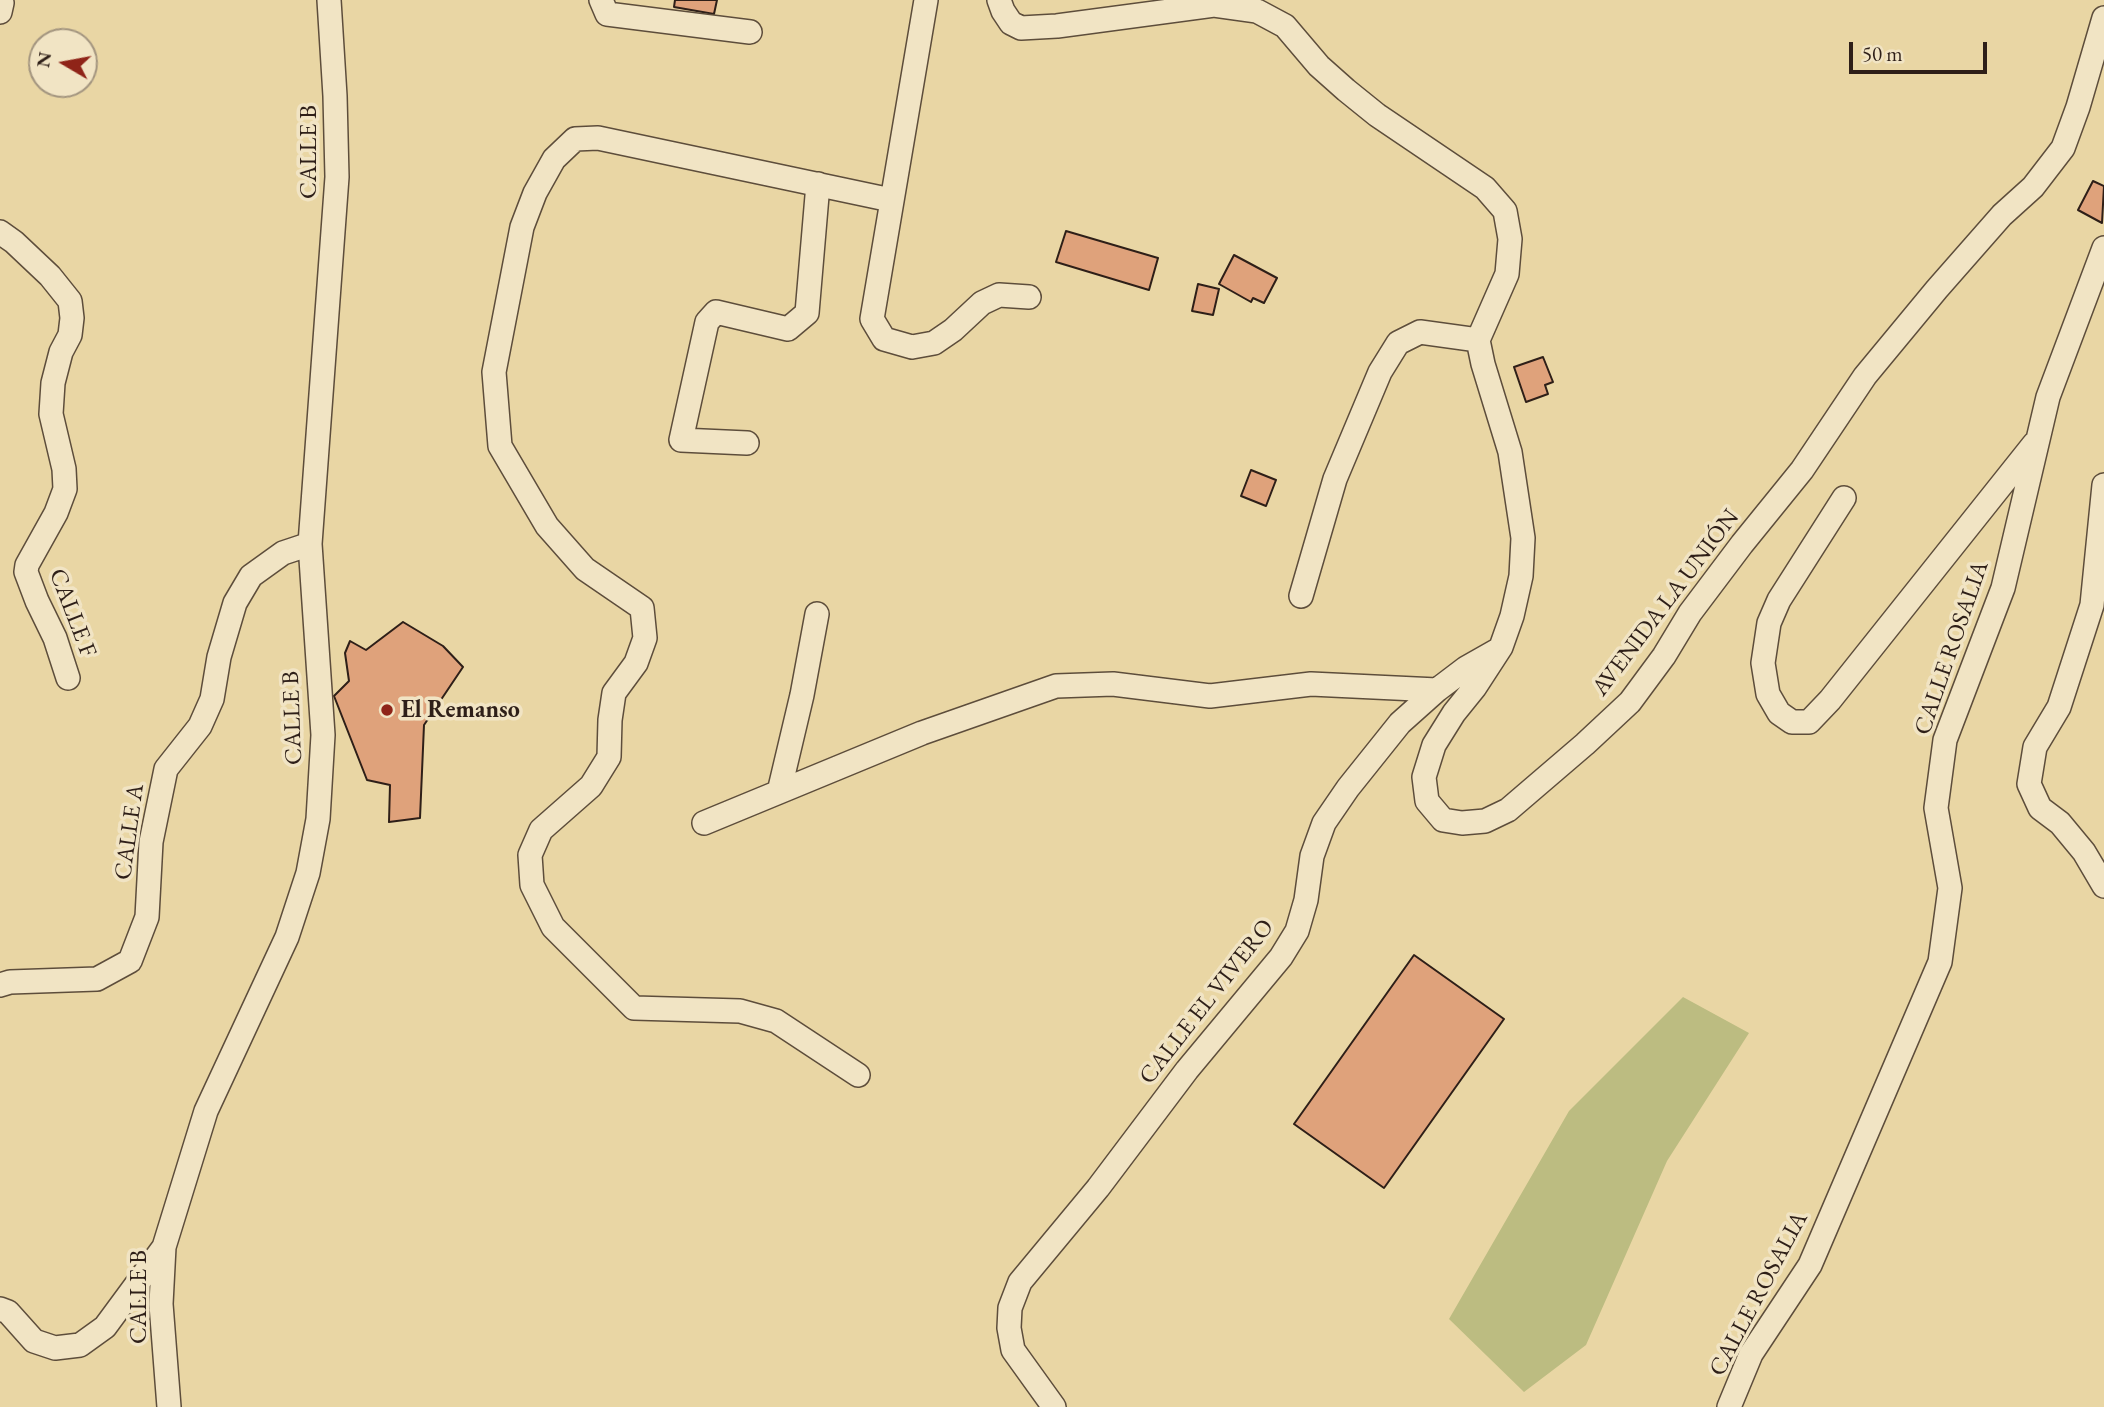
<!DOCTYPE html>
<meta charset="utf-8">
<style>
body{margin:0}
#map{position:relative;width:2104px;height:1407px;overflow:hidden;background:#e9d6a4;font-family:"EB Garamond",serif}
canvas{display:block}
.north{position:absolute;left:28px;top:28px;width:70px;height:70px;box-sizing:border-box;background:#f1e4c4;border:2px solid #a3957f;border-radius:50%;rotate:280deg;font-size:19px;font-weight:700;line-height:28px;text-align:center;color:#2e1f18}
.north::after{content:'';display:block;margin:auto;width:24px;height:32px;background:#8f2418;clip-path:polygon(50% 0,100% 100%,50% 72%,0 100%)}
.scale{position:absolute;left:1849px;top:42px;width:138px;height:32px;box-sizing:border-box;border:4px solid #2e1f18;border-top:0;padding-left:9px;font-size:21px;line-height:24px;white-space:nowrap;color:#2e1f18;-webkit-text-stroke:5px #f1e4c4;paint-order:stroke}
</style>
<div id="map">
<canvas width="2104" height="1407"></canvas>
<div class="north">N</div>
<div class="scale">50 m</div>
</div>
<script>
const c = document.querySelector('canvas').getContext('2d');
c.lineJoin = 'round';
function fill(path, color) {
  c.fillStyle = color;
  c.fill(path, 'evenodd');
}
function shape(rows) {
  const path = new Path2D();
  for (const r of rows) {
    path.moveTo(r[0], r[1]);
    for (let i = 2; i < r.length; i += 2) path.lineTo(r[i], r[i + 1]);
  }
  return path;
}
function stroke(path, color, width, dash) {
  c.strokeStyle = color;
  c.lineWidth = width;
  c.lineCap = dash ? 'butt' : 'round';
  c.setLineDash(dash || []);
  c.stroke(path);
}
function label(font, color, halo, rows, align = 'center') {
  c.font = font + ' "EB Garamond",serif';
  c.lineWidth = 7;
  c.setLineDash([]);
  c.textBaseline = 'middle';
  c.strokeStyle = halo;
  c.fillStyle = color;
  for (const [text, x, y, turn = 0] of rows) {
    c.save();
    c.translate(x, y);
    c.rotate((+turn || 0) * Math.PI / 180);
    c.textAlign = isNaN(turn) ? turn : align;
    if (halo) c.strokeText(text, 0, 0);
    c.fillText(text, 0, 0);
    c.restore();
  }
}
fill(shape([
 [1683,997,1749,1033,1667,1161,1586,1345,1524,1392,1449,1319,1569,1111]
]), '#bcbc81');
const building = shape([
 [675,0,717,0,714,14,674,7,675,0],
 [2093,181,2104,186,2102,223,2078,210,2093,181],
 [1066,231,1158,258,1149,290,1056,262,1066,231],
 [1234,255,1277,278,1264,303,1253,298,1251,302,1219,284,1234,255],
 [1198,284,1219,289,1213,315,1192,311,1198,284],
 [1543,357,1553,382,1545,385,1548,394,1526,402,1514,367,1543,357],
 [1251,470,1276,480,1266,506,1241,496,1251,470],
 [403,622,443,646,463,667,424,725,420,818,389,822,390,785,367,780,334,696,349,681,345,653,350,641,366,650,403,622],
 [1414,955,1504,1019,1384,1188,1294,1124,1414,955]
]);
fill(building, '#dfa27b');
stroke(building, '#2e1f18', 2);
const minor = shape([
 [601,0,607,14,750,32],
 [926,0,872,319,884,339,912,347,934,343,953,330,982,303,999,295,1029,297],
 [999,0,1003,11,1011,23,1021,28,1057,26,1214,5,1257,11,1285,26,1319,66,1346,90,1377,115,1485,188,1505,211,1510,239,1507,274,1478,340,1483,364,1510,452,1523,538,1521,576,1512,616,1501,647,1475,687,1454,713,1434,745,1424,777,1427,801,1443,820,1462,823,1485,821,1508,810,1585,744,1630,702,1664,656,1690,613,1742,544,1802,470,1865,376,1937,289,2002,215,2033,187,2063,148,2078,107,2104,18],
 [0,12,2,3,0,0],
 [0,232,14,242,50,276,70,301,72,318,70,335,61,352,53,383,51,414,64,469,65,489,56,513,27,565,26,572,37,601,55,638,68,678],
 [747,443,681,440,707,322,716,312,788,329,807,313,818,184],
 [2104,485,2092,605,2059,707,2035,747,2029,784,2040,808,2060,823,2084,852,2104,886],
 [1844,498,1779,600,1769,623,1763,663,1768,694,1779,713,1792,722,1809,722,1830,700,2034,444],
 [1301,596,1335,479,1380,372,1398,343,1420,332,1478,340],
 [779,792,802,695,817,614],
 [704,823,922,733,1056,686,1113,684,1210,696,1311,684,1437,690],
 [0,985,10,982,97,979,130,961,147,917,151,842,166,769,200,726,212,699,219,657,235,603,251,576,283,553,310,544],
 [858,1075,776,1021,740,1011,634,1008,553,927,532,885,530,855,541,830,591,786,609,757,610,720,614,693,636,663,645,638,642,608,585,569,547,526,500,446,494,372,522,227,535,193,554,159,575,139,598,138,891,200],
 [0,1309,8,1312,34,1341,55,1348,80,1345,105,1327,164,1247],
 [169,1407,161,1304,164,1247,206,1111,287,937,308,873,318,819,323,735,310,544,337,177,335,96,329,0],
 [1054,1407,1013,1350,1009,1328,1010,1308,1020,1282,1098,1188,1187,1070,1281,957,1297,931,1306,900,1312,856,1324,823,1348,788,1400,723,1437,690,1466,668,1496,651],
 [1729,1407,1751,1354,1810,1265,1940,962,1950,888,1936,808,1945,740,2003,588,2048,397,2104,248]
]);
stroke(minor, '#5d4d3b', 26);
stroke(minor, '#f1e4c4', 23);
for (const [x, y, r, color] of [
 [387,710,7,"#8f2418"]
]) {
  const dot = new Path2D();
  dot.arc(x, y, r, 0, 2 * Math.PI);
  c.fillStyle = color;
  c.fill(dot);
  stroke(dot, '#f1e4c4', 2.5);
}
label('24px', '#2e1f18', '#f1e4c4', [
 ["CALLE B",309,152,-90],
 ["AVENIDA LA UNIÓN",1666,603,-53],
 ["CALLE F",72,613,69],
 ["CALLE ROSALIA",1952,648,-71],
 ["CALLE B",293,718,-92],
 ["CALLE A",130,832,-82],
 ["CALLE EL VIVERO",1207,1002,-52],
 ["CALLE ROSALIA",1759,1294,-62],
 ["CALLE B",139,1297,-90]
]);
label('bold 24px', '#2e1f18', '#f1e4c4', [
 ["El Remanso",401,710]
], 'left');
</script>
